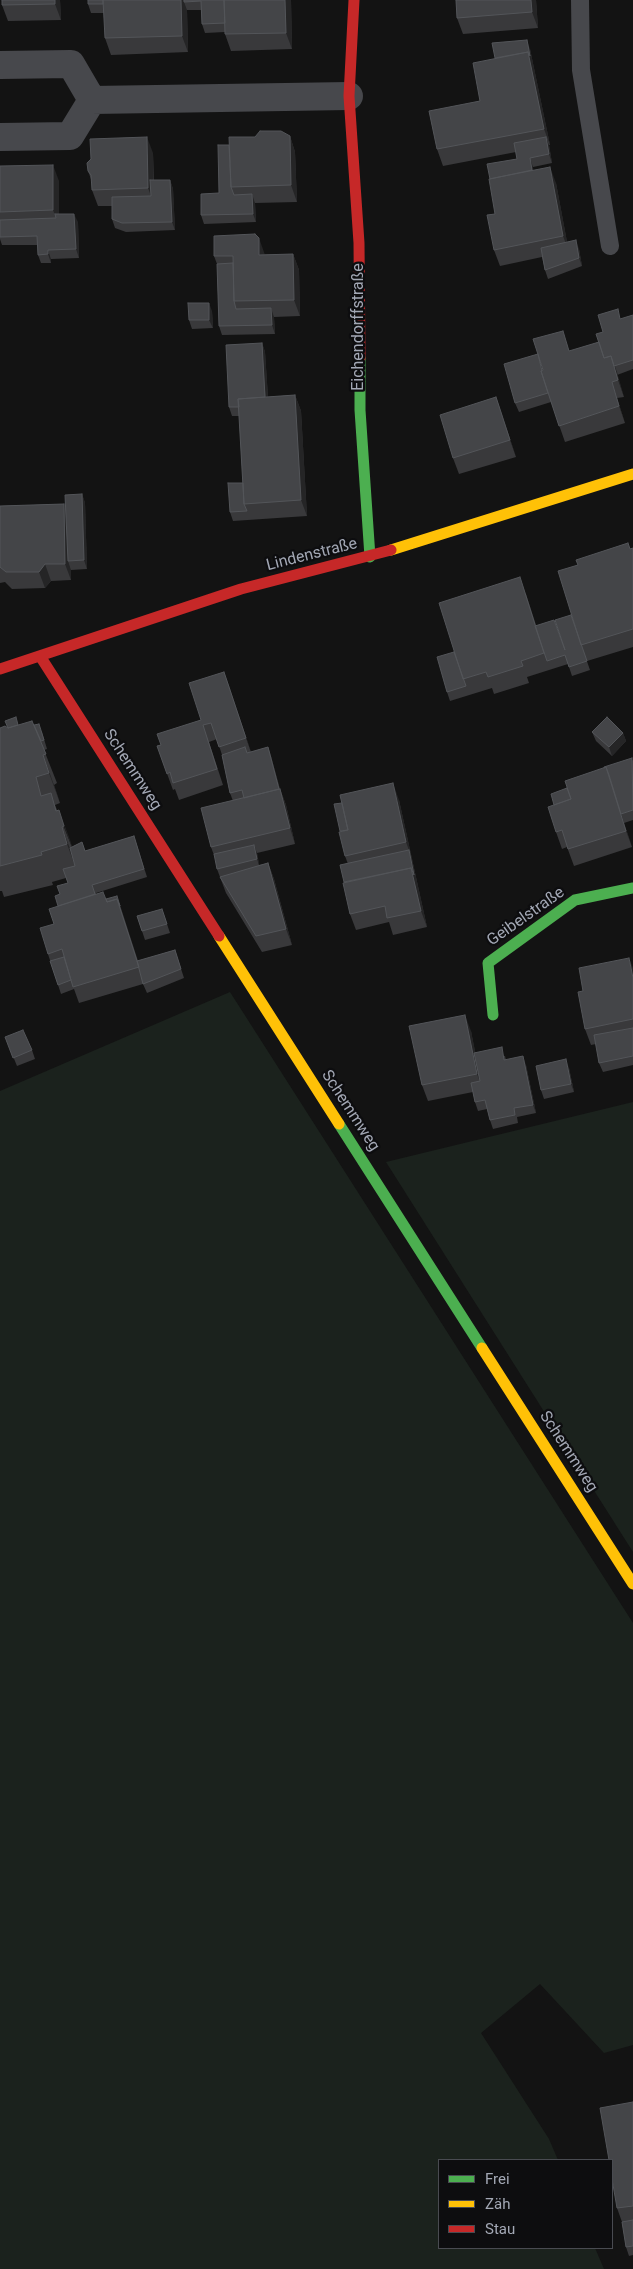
<!DOCTYPE html>
<meta charset="utf-8">
<style>
body{margin:0}
#map{position:relative;width:633px;height:2269px;overflow:hidden;background:#131313;font-family:Roboto,sans-serif}
canvas{display:block}
.legend{position:absolute;left:438px;top:2159px;width:175px;height:90px;box-sizing:border-box;background:#0d0d0f;border:1px solid #494b51;margin:0;padding:6px 9px;list-style:none;font-size:15px;color:#a3a8b5}
.legend li{display:flex;align-items:center;gap:10px;height:25px}
.legend b{width:25px;border:1px solid #494b51}
</style>
<div id="map">
<canvas width="633" height="2269"></canvas>
<ul class="legend">
<li><b style="height:6px;background:#4caf50"></b>Frei</li>
<li><b style="height:6px;background:#ffc107"></b>Zäh</li>
<li><b style="height:6px;background:#c62828"></b>Stau</li>
</ul>
</div>
<script>
const c = document.querySelector('canvas').getContext('2d');
c.lineJoin = 'round';
function fill(path, color) {
  c.fillStyle = color;
  c.fill(path, 'evenodd');
}
function shape(rows) {
  const path = new Path2D();
  for (const r of rows) {
    path.moveTo(r[0], r[1]);
    for (let i = 2; i < r.length; i += 2) path.lineTo(r[i], r[i + 1]);
  }
  return path;
}
function stroke(path, color, width, dash) {
  c.strokeStyle = color;
  c.lineWidth = width;
  c.lineCap = dash ? 'butt' : 'round';
  c.setLineDash(dash || []);
  c.stroke(path);
}
function label(font, color, halo, rows, align = 'center') {
  c.font = font + ' Roboto,sans-serif';
  c.lineWidth = 4.5;
  c.setLineDash([]);
  c.textBaseline = 'middle';
  c.strokeStyle = halo;
  c.fillStyle = color;
  for (const [text, x, y, turn = 0] of rows) {
    c.save();
    c.translate(x, y);
    c.rotate((+turn || 0) * Math.PI / 180);
    c.textAlign = isNaN(turn) ? turn : align;
    if (halo) c.strokeText(text, 0, 0);
    c.fillText(text, 0, 0);
    c.restore();
  }
}
fill(shape([
 [230,992,633,1623,633,2045,604,2053,540,1984,481,2033,549,2139,558,2160,439,2160,439,2248,595,2248,604,2269,0,2269,0,1091],
 [633,1102,633,1552,386,1162]
]), '#1b221d');
stroke(shape([
 [580,0,581,70,610,246]
]), '#47484c', 18);
stroke(shape([
 [0,65,71,64,92,100],
 [92,100,349,96],
 [0,137,70,136,92,100]
]), '#47484c', 28);
stroke(shape([
 [360,358,360,410,370,557],
 [493,1015,488,963,575,900,633,888],
 [339,1124,482,1348]
]), '#4caf50', 11);
stroke(shape([
 [391,550,633,474],
 [219,936,339,1124],
 [482,1348,633,1584]
]), '#ffc107', 11);
stroke(shape([
 [354,0,349,96,359,243,360,358],
 [40,656,219,936],
 [0,669,241,589,391,550]
]), '#c62828', 11);
fill(shape([
 [2,0,60,0,61,20,8,21,2,5],
 [88,0,291,0,292,49,231,51,225,34,225,32,205,33,202,24,201,10,187,10,188,52,111,55,105,38,104,13,91,13,88,4],
 [456,0,536,0,538,28,463,34,457,18],
 [530,49,550,145,549,145,552,163,533,167,533,170,556,183,567,242,579,249,582,266,548,279,545,270,542,257,500,266,494,250,495,214,490,179,517,159,516,152,443,166,437,149,480,101,495,58],
 [290,136,295,152,297,202,255,203,256,222,204,224,201,215,219,193],
 [153,153,154,180,170,180,173,189,175,230,126,232,115,228,112,219,112,206,98,206,92,190,92,182,88,171],
 [0,166,59,181,59,214,78,222,79,258,51,259,51,263,41,263,38,255,37,245,2,245,0,239],
 [293,254,299,270,300,316,274,317,275,334,222,335,219,326,217,264,214,256],
 [212,311,213,328,192,329,189,320],
 [633,315,633,369,617,375,624,397,617,398,625,423,565,442,551,402,519,412,515,403,570,351,599,342,603,332,621,319],
 [262,343,265,352,268,397,295,395,301,411,307,516,233,521,230,512,243,483,239,416,232,416,229,407],
 [496,397,516,457,459,474,453,458],
 [82,494,85,503,87,569,71,570,71,580,51,581,45,588,12,589,5,582,0,583,0,506,64,504,66,510],
 [633,548,633,647,587,661,581,645,630,549],
 [526,594,536,625,565,650,571,615,590,670,572,676,568,664,527,677,529,683,494,694,492,688,450,701,447,692,454,652],
 [224,672,251,752,268,747,271,756,280,789,286,805,295,844,257,853,259,865,268,863,274,879,292,945,262,952,226,893,217,869,215,858,211,847,233,801,230,793,222,755,217,739,209,742,223,785,179,800,175,789,173,790,157,746,161,745,201,720],
 [19,725,34,725,42,732,47,749,44,750,57,783,54,785,60,803,55,805,72,847,82,842,85,851,134,836,147,877,96,893,96,894,120,905,138,961,175,950,184,978,147,993,143,984,79,1003,74,989,61,994,47,951,58,906,60,894,68,883,66,878,52,882,53,885,4,897,2,891,0,891,0,728,8,728],
 [592,732,623,733,626,741,612,756,596,741],
 [633,760,633,820,624,823,632,847,574,866,567,847,562,849,556,832,554,805,567,788],
 [399,800,427,927,393,935,389,922,356,930,350,914,344,882,348,864,345,856],
 [162,909,170,933,145,940,137,916],
 [633,968,633,1065,603,1072,599,1063,596,1044,591,1045,585,1029,583,991],
 [471,1031,475,1052,505,1056,506,1060,526,1065,536,1113,517,1117,518,1123,493,1129,490,1120,487,1109,478,1111,475,1102,473,1092,428,1101,422,1085],
 [5,1037,32,1050,35,1059,17,1066],
 [569,1068,574,1092,544,1099,541,1090],
 [633,2102,633,2255,629,2256,626,2247,622,2222,617,2208]
]), '#39393b');
fill(shape([
 [55,0,60,0,61,20,55,4],
 [181,0,187,0,184,2,187,10,188,52,182,36],
 [285,0,291,0,292,49,286,33],
 [531,0,536,0,538,28,532,12],
 [527,40,530,49,534,68,550,145,544,129,528,52],
 [290,136,295,152,297,202,291,185],
 [147,137,153,153,154,204,148,188],
 [546,137,549,145,552,163,549,154],
 [530,158,533,167,536,187,533,178],
 [53,165,59,181,59,227,53,210],
 [550,167,556,183,569,252,563,236],
 [170,180,173,189,175,230,172,222],
 [252,194,255,203,256,222,253,214],
 [74,214,78,222,79,258,76,249],
 [259,238,265,255,259,255],
 [576,240,579,249,582,266,579,258],
 [48,250,51,259,51,263,48,254],
 [293,254,299,270,300,316,294,300],
 [209,303,212,311,213,328,209,320],
 [271,308,274,317,275,334,272,325],
 [262,343,265,352,269,413,266,405],
 [611,356,617,372,624,397,618,380],
 [612,382,617,398,625,423,619,406],
 [295,395,301,411,307,516,301,500],
 [496,397,502,414,516,457,510,440],
 [82,494,85,503,87,569,84,560],
 [64,504,70,520,68,561,71,570,71,580,65,564],
 [45,564,51,581,45,588,39,572],
 [520,577,526,594,547,661],
 [224,672,230,688,252,755,246,738],
 [623,733,626,741,612,756,609,747],
 [268,747,271,756,284,806,281,797],
 [43,755,54,785,60,803,49,773],
 [606,767,624,823,632,847,626,831],
 [393,783,399,800,412,859,406,842],
 [280,789,286,805,295,844,290,828],
 [59,810,70,840,75,856,64,826],
 [62,827,73,857,78,874,67,844],
 [254,845,257,853,260,868,257,859],
 [409,850,412,859,427,927,421,911,411,868],
 [268,863,274,879,292,945,286,929],
 [629,958,633,968,633,978],
 [465,1015,471,1031,483,1090,477,1074],
 [523,1056,526,1065,536,1113,533,1105],
 [566,1059,569,1068,574,1092,571,1084]
]), '#252526');
const building = shape([
 [2,0,55,0,55,4,2,5,2,0],
 [88,0,103,0,103,4,88,4,88,0],
 [103,0,181,0,182,36,105,38,103,0],
 [184,0,224,0,225,23,202,24,201,1,184,2,184,0],
 [224,0,285,0,286,33,225,34,224,0],
 [456,0,531,0,532,12,457,18,456,0],
 [527,40,530,56,528,52,495,58,492,43,527,40],
 [528,52,544,129,437,149,429,111,480,101,473,63,528,52],
 [260,131,281,131,290,136,291,185,231,187,229,137,255,137,260,131],
 [147,137,148,188,92,190,91,175,88,171,87,163,91,159,90,139,147,137],
 [546,137,549,154,530,158,532,170,490,179,487,164,517,159,514,143,546,137],
 [218,145,229,145,231,187,234,195,252,194,253,214,201,215,201,194,219,193,218,145],
 [53,165,53,210,0,212,0,166,53,165],
 [550,167,563,236,494,250,487,215,495,214,489,179,550,167],
 [150,180,170,180,172,222,122,223,112,219,112,197,151,196,150,180],
 [55,214,74,214,76,249,48,250,48,254,38,255,37,236,0,237,0,220,56,218,55,214],
 [255,234,259,238,259,255,293,254,294,300,234,301,233,256,214,256,214,236,255,234],
 [576,240,579,258,545,270,541,248,576,240],
 [233,263,234,301,236,309,271,308,272,325,219,326,217,264,233,263],
 [188,303,209,303,209,320,189,320,188,303],
 [618,309,620,319,633,315,633,360,614,366,611,356,604,358,596,334,603,332,598,315,618,309],
 [563,331,569,351,599,342,604,358,611,356,618,380,612,382,619,406,559,426,541,371,543,370,533,339,563,331],
 [262,343,265,397,238,399,239,407,229,407,226,345,262,343],
 [538,354,542,371,541,371,548,393,515,403,504,364,538,354],
 [295,395,301,500,244,504,238,399,295,395],
 [496,397,510,440,453,458,440,415,496,397],
 [228,483,243,483,244,504,247,511,230,512,228,483],
 [82,494,84,560,68,561,65,495,82,494],
 [64,504,65,564,45,564,39,572,6,572,0,567,0,506,64,504],
 [628,543,630,549,633,548,633,629,581,645,558,571,578,565,576,560,628,543],
 [520,577,544,653,521,661,523,666,488,677,486,672,463,679,439,603,520,577],
 [571,615,587,661,569,667,565,655,547,661,535,626,554,620,565,650,555,620,571,615],
 [454,652,466,686,447,692,437,657,454,652],
 [224,672,246,738,219,747,211,723,203,725,217,769,173,783,170,772,167,774,157,746,161,745,157,734,201,720,189,683,224,672],
 [16,717,18,725,8,728,5,721,16,717],
 [607,717,623,733,609,747,592,732,607,717],
 [32,721,46,754,43,755,49,773,36,777,41,796,51,793,56,811,59,810,64,826,62,827,67,844,41,852,42,855,0,866,0,728,5,726,8,728,32,721],
 [39,724,44,740,41,741,34,725,39,724],
 [245,747,247,753,268,747,279,789,244,798,242,790,230,793,222,755,245,747],
 [632,758,633,810,621,814,609,775,606,767,604,768,604,767,632,758],
 [606,767,626,831,568,849,562,830,556,832,548,807,571,799,565,781,606,767],
 [393,783,406,842,345,856,339,832,348,830,340,795,393,783],
 [567,788,571,799,554,805,551,794,567,788],
 [280,789,290,828,211,847,201,808,280,789],
 [342,803,348,830,340,831,334,804,342,803],
 [134,836,144,869,92,885,95,894,58,906,55,896,60,894,57,886,68,883,63,869,75,866,70,848,82,842,85,851,134,836],
 [254,845,257,859,217,869,214,854,254,845],
 [409,850,414,875,411,868,344,882,340,865,409,850],
 [268,863,286,929,256,936,220,877,268,863],
 [411,868,421,911,387,918,385,906,350,914,343,883,411,868],
 [103,892,107,902,117,899,139,967,73,987,62,949,48,954,40,928,54,924,49,909,103,892],
 [117,896,120,906,117,899,107,902,106,899,117,896],
 [162,909,167,924,142,931,137,916,162,909],
 [175,950,181,969,143,984,137,961,175,950],
 [64,957,71,980,58,985,50,961,64,957],
 [629,958,633,978,633,1019,585,1029,578,992,583,991,579,968,629,958],
 [465,1015,477,1074,422,1085,409,1026,465,1015],
 [633,1028,633,1056,599,1063,594,1035,633,1028],
 [23,1030,32,1050,13,1058,5,1037,23,1030],
 [502,1047,504,1060,523,1056,533,1105,514,1108,515,1115,490,1120,485,1100,475,1102,471,1083,480,1081,474,1053,502,1047],
 [566,1059,571,1084,541,1090,536,1066,566,1059],
 [633,2102,633,2206,617,2208,612,2179,612,2160,609,2160,600,2108,633,2102],
 [633,2220,633,2246,626,2247,622,2222,633,2220]
]);
fill(building, '#444548');
stroke(building, '#535559', 1);
label('16px', '#a3a8b5', '#0d0d0f', [
 ["Eichendorffstraße",359,327,-90],
 ["Lindenstraße",312,555,-14],
 ["Schemmweg",132,770,57],
 ["Geibelstraße",526,917,-35],
 ["Schemmweg",350,1111,57],
 ["Schemmweg",568,1452,57]
]);
</script>
